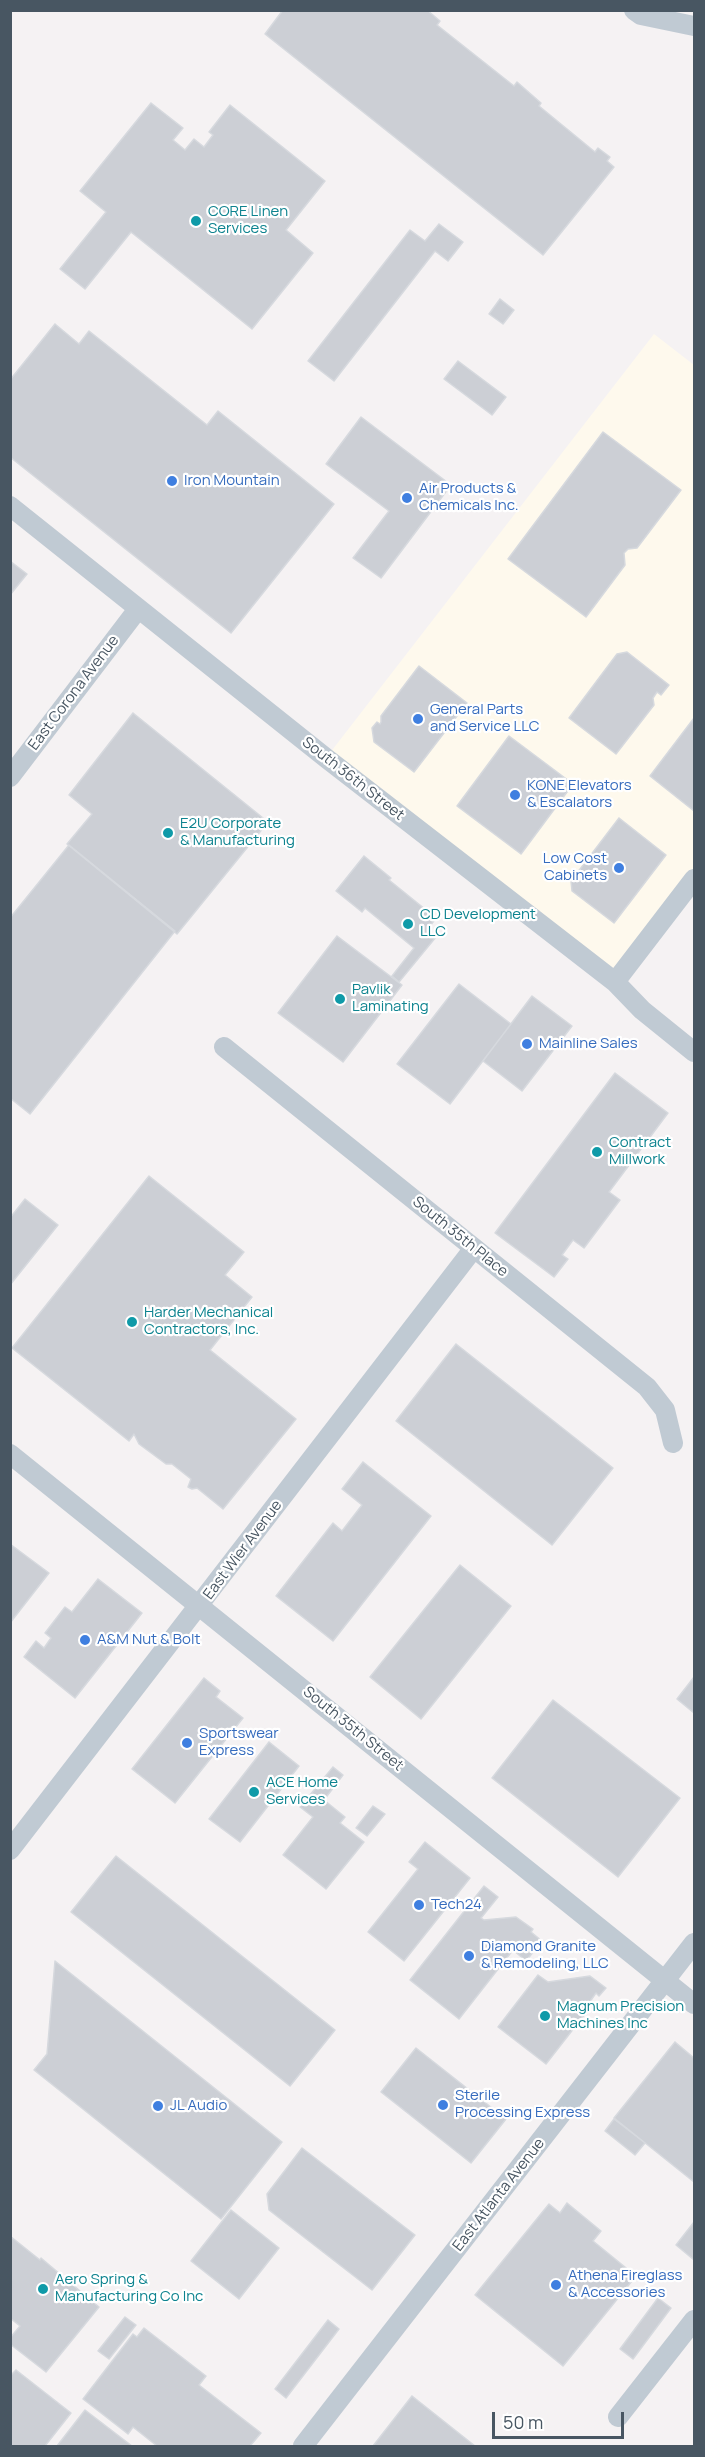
<!DOCTYPE html>
<style>
body{margin:0}
#map{position:relative;width:705px;height:2457px;overflow:hidden;background:#f5f2f3;font-family:Manrope,sans-serif}
canvas{display:block}
.frame{position:absolute;inset:0;border:12px solid #485662;pointer-events:none}
.scale{position:absolute;left:492px;top:2412px;width:132px;height:27px;box-sizing:border-box;border:3px solid #485662;border-top:0;padding-left:8px;font-size:18px;line-height:21px;white-space:nowrap;color:#485662;-webkit-text-stroke:4px #fff;paint-order:stroke}
</style>
<div id="map">
<canvas width="705" height="2457"></canvas>
<div class="frame"></div>
<div class="scale">50 m</div>
</div>
<script>
const c = document.querySelector('canvas').getContext('2d');
c.lineJoin = 'round';
function fill(path, color) {
  c.fillStyle = color;
  c.fill(path, 'evenodd');
}
function shape(rows) {
  const path = new Path2D();
  for (const r of rows) {
    path.moveTo(r[0], r[1]);
    for (let i = 2; i < r.length; i += 2) path.lineTo(r[i], r[i + 1]);
  }
  return path;
}
function stroke(path, color, width, dash) {
  c.strokeStyle = color;
  c.lineWidth = width;
  c.lineCap = dash ? 'butt' : 'round';
  c.setLineDash(dash || []);
  c.stroke(path);
}
function label(font, color, halo, rows, align = 'center') {
  c.font = font + ' Manrope,sans-serif';
  c.lineWidth = 4.5;
  c.setLineDash([]);
  c.textBaseline = 'middle';
  c.strokeStyle = halo;
  c.fillStyle = color;
  for (const [text, x, y, turn = 0] of rows) {
    c.save();
    c.translate(x, y);
    c.rotate((+turn || 0) * Math.PI / 180);
    c.textAlign = isNaN(turn) ? turn : align;
    if (halo) c.strokeText(text, 0, 0);
    c.fillText(text, 0, 0);
    c.restore();
  }
}
fill(shape([
 [654,334,694,365,694,879,615,982,326,758]
]), '#fef9ed');
const building = shape([
 [283,10,427,10,440,21,437,25,514,86,517,82,541,103,539,106,595,152,598,148,610,157,607,161,614,167,543,255,265,34,283,10],
 [151,103,183,128,173,140,185,150,194,139,204,147,213,135,209,132,230,105,325,181,286,230,313,253,252,329,131,232,85,289,60,269,106,212,80,191,151,103],
 [439,224,463,242,448,261,435,251,334,381,308,361,410,230,425,241,439,224],
 [500,299,514,310,503,324,489,314,500,299],
 [55,324,79,344,89,331,207,425,218,411,334,504,231,633,10,457,10,380,55,324],
 [458,361,506,397,492,415,444,379,458,361],
 [361,417,451,485,381,578,353,558,389,511,326,464,361,417],
 [603,432,681,490,637,548,628,549,624,553,625,565,586,617,508,559,603,432],
 [10,561,27,574,10,595,10,561],
 [627,652,669,685,661,695,657,692,653,698,654,705,616,754,569,718,617,654,627,652],
 [419,666,467,703,414,772,374,742,372,728,377,722,380,724,381,722,381,716,419,666],
 [133,713,268,822,177,934,67,844,92,814,69,795,133,713],
 [694,718,694,811,650,776,694,718],
 [509,736,573,784,521,854,457,806,509,736],
 [619,818,666,855,614,923,572,891,571,881,619,818],
 [69,845,175,931,30,1114,10,1098,10,918,69,845],
 [364,856,391,878,389,880,436,918,427,930,436,937,399,982,392,976,414,948,365,908,362,912,336,891,364,856],
 [337,936,402,985,343,1062,278,1013,337,936],
 [459,984,511,1024,450,1104,397,1064,459,984],
 [532,996,572,1026,522,1091,483,1061,532,996],
 [615,1073,668,1113,609,1192,620,1200,584,1248,573,1240,562,1255,568,1259,554,1277,495,1233,615,1073],
 [149,1176,244,1252,225,1275,252,1297,210,1350,296,1419,223,1509,197,1488,192,1489,188,1487,191,1479,172,1464,166,1464,139,1444,134,1434,129,1441,12,1348,149,1176],
 [25,1199,58,1225,10,1285,10,1218,25,1199],
 [456,1344,613,1468,552,1545,396,1421,456,1344],
 [363,1462,431,1516,333,1641,276,1596,333,1523,342,1531,362,1505,342,1489,363,1462],
 [10,1544,49,1573,10,1623,10,1544],
 [460,1565,511,1606,421,1719,370,1677,460,1565],
 [98,1579,142,1613,75,1698,24,1657,36,1641,44,1648,51,1638,45,1633,65,1607,72,1612,98,1579],
 [694,1677,694,1713,677,1699,694,1677],
 [204,1678,220,1691,216,1697,243,1718,175,1803,132,1769,204,1678],
 [553,1700,680,1798,618,1877,492,1778,553,1700],
 [269,1742,299,1766,240,1842,209,1819,269,1742],
 [333,1767,343,1775,324,1800,345,1817,340,1823,364,1842,326,1889,283,1855,313,1817,300,1807,333,1767],
 [373,1806,385,1814,367,1836,356,1828,373,1806],
 [425,1842,470,1878,404,1961,368,1932,418,1869,409,1862,425,1842],
 [116,1856,335,2030,290,2086,71,1912,116,1856],
 [484,1886,498,1897,481,1918,484,1920,516,1917,533,1929,531,1932,542,1941,526,1961,513,1950,459,2019,410,1980,484,1886],
 [55,1961,282,2142,221,2219,34,2070,47,2054,55,1961],
 [538,1975,548,1982,590,1976,606,1988,599,1996,596,1993,589,2003,592,2005,546,2064,498,2027,538,1975],
 [675,2042,694,2058,694,2182,614,2118,675,2042],
 [416,2048,506,2119,471,2163,381,2092,416,2048],
 [614,2119,645,2143,635,2155,605,2131,614,2119],
 [302,2148,415,2235,372,2290,269,2210,267,2194,302,2148],
 [567,2203,601,2231,593,2241,636,2276,563,2366,475,2295,549,2204,560,2213,567,2203],
 [231,2210,279,2248,239,2299,191,2261,231,2210],
 [694,2222,694,2260,676,2245,694,2222],
 [10,2236,40,2260,41,2258,99,2307,46,2372,10,2344,10,2338,20,2326,10,2318,10,2236],
 [658,2298,671,2308,633,2359,620,2349,658,2298],
 [125,2317,136,2325,109,2359,98,2351,125,2317],
 [328,2320,339,2329,286,2398,275,2389,328,2320],
 [144,2328,206,2376,199,2385,261,2433,250,2446,157,2446,133,2427,128,2434,83,2399,133,2334,137,2337,144,2328],
 [16,2370,71,2413,45,2446,10,2446,10,2376,16,2370],
 [412,2396,475,2446,373,2446,412,2396],
 [85,2410,132,2446,57,2446,85,2410]
]);
fill(building, '#cccfd5');
stroke(building, '#d6d9de', 1.5);
stroke(shape([
 [634,10,641,15,694,26],
 [10,506,326,758,615,982,642,1010,694,1052],
 [10,777,138,609],
 [615,982,694,879],
 [224,1047,647,1387,665,1410,673,1443],
 [10,1454,694,2004],
 [10,1850,474,1248],
 [618,2417,694,2320],
 [303,2446,694,1943]
]), '#c0cad3', 20);
for (const [x, y, r, color] of [
 [196,221,6,"#0f9aa8"],
 [172,481,6,"#3f7fe0"],
 [407,498,6,"#3f7fe0"],
 [418,719,6,"#3f7fe0"],
 [515,795,6,"#3f7fe0"],
 [168,833,6,"#0f9aa8"],
 [619,868,6,"#3f7fe0"],
 [408,924,6,"#0f9aa8"],
 [340,999,6,"#0f9aa8"],
 [527,1044,6,"#3f7fe0"],
 [597,1152,6,"#0f9aa8"],
 [132,1322,6,"#0f9aa8"],
 [85,1640,6,"#3f7fe0"],
 [187,1743,6,"#3f7fe0"],
 [254,1792,6,"#0f9aa8"],
 [419,1905,6,"#3f7fe0"],
 [469,1956,6,"#3f7fe0"],
 [545,2016,6,"#0f9aa8"],
 [443,2105,6,"#3f7fe0"],
 [158,2106,6,"#3f7fe0"],
 [556,2285,6,"#3f7fe0"],
 [43,2289,6,"#0f9aa8"]
]) {
  const dot = new Path2D();
  dot.arc(x, y, r, 0, 2 * Math.PI);
  c.fillStyle = color;
  c.fill(dot);
  stroke(dot, '#fff', 2);
}
label('15px', '#0d838f', '#fff', [
 ["CORE Linen",208,212],
 ["Services",208,229],
 ["E2U Corporate",180,824],
 ["& Manufacturing",180,841],
 ["CD Development",420,915],
 ["LLC",420,932],
 ["Pavlik",352,990],
 ["Laminating",352,1007],
 ["Contract",609,1143],
 ["Millwork",609,1160],
 ["Harder Mechanical",144,1313],
 ["Contractors, Inc.",144,1330],
 ["ACE Home",266,1783],
 ["Services",266,1800],
 ["Magnum Precision",557,2007],
 ["Machines Inc",557,2024],
 ["Aero Spring &",55,2280],
 ["Manufacturing Co Inc",55,2297]
], 'left');
label('15px', '#366cbe', '#fff', [
 ["Iron Mountain",184,481],
 ["Air Products &",419,489],
 ["Chemicals Inc.",419,506],
 ["General Parts",430,710],
 ["and Service LLC",430,727],
 ["KONE Elevators",527,786],
 ["& Escalators",527,803],
 ["Low Cost",607,859,"right"],
 ["Cabinets",607,876,"right"],
 ["Mainline Sales",539,1044],
 ["A&M Nut & Bolt",97,1640],
 ["Sportswear",199,1734],
 ["Express",199,1751],
 ["Tech24",431,1905],
 ["Diamond Granite",481,1947],
 ["& Remodeling, LLC",481,1964],
 ["Sterile",455,2096],
 ["Processing Express",455,2113],
 ["JL Audio",170,2106],
 ["Athena Fireglass",568,2276],
 ["& Accessories",568,2293]
], 'left');
label('15px', '#485662', '#fff', [
 ["East Corona Avenue",74,693,-53],
 ["South 36th Street",353,779,38],
 ["South 35th Place",460,1237,39],
 ["East Wier Avenue",243,1550,-53],
 ["South 35th Street",353,1729,39],
 ["East Atlanta Avenue",499,2195,-52]
]);
</script>
